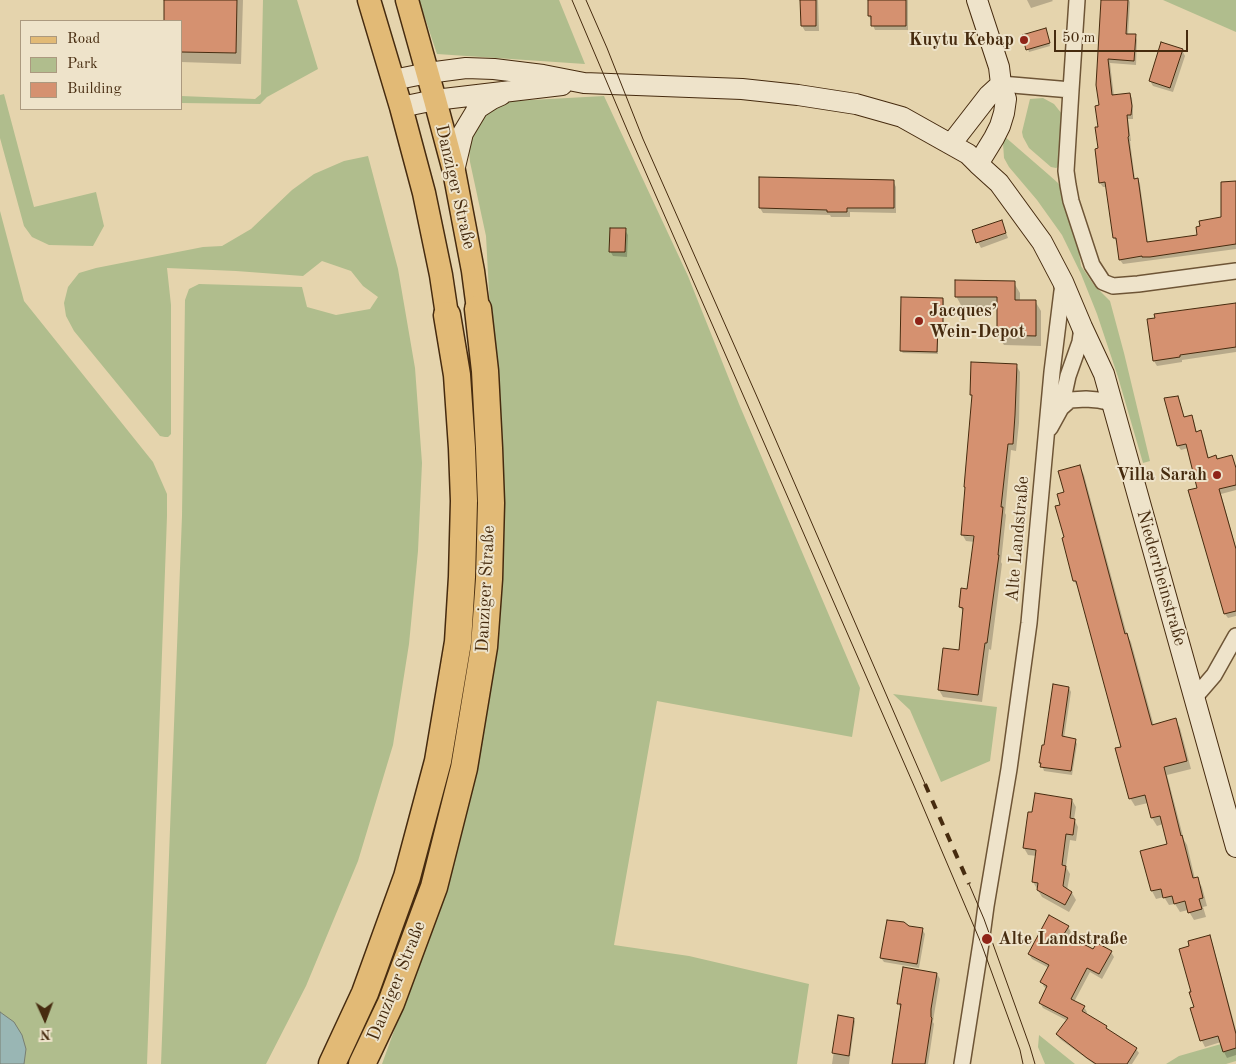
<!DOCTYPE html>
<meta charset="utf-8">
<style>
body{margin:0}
#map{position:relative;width:1236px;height:1064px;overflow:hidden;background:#e5d4ad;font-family:"Old Standard TT",serif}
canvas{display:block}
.legend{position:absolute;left:20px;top:20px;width:162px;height:90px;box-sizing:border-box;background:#eee3ca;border:1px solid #ab997f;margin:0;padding:6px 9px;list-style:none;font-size:15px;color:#462b0f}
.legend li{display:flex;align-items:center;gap:10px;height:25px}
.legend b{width:25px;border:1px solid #ab997f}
.north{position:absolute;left:20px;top:994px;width:50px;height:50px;-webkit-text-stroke:4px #eee3ca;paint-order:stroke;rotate:178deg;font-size:14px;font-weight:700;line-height:20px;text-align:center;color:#462b0f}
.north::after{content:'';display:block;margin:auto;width:18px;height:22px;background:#462b0f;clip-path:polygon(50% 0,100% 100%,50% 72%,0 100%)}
.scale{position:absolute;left:1054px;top:30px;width:134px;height:22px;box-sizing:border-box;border:2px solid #462b0f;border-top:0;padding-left:6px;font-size:15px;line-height:18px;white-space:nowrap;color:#462b0f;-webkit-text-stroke:4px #eee3ca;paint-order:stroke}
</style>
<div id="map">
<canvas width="1236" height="1064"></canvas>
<ul class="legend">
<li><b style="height:6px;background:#e2ba76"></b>Road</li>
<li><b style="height:14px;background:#b0bd8d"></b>Park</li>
<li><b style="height:14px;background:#d59170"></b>Building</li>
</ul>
<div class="north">N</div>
<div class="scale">50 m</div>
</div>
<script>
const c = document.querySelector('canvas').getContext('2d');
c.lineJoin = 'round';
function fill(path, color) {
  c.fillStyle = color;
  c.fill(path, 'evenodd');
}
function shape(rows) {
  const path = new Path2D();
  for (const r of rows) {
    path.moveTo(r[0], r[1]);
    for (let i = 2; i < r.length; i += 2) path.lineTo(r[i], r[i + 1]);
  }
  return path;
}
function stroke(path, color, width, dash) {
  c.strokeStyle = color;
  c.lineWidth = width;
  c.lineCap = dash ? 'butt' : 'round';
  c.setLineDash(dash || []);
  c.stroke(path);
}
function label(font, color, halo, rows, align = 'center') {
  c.font = font + ' "Old Standard TT",serif';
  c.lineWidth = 4;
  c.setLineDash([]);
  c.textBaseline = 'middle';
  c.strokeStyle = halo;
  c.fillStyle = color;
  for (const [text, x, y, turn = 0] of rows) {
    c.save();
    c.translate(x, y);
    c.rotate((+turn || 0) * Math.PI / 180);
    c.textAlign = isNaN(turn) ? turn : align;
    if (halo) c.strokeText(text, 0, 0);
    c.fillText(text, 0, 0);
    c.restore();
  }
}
fill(shape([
 [263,0,297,0,318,69,267,97,260,104,181,103,181,96,255,99,261,94],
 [419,0,559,0,585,64,437,54],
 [1163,0,1236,0,1236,32],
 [4,94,34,207,96,192,104,226,93,246,49,245,32,237,24,226,0,138,0,95],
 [604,96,688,276,739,404,860,688,852,737,657,701,614,945,689,956,809,984,797,1064,382,1064,433,923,476,768,490,311,486,236,470,162,469,151,471,136,486,111,497,105,513,101],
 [1043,98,1054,104,1062,114,1060,166,1056,168,1051,167,1029,148,1023,137,1022,132,1030,99],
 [1004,136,1049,175,1058,183,1062,190,1077,239,1081,266,1094,285,1110,301,1124,353,1150,461,1143,463,1118,377,1097,314,1081,274,1062,235,1037,200,1009,167,1004,158,1003,143],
 [368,156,398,269,415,368,422,463,418,551,409,644,393,745,358,861,306,986,266,1064,161,1064,182,516,185,300,189,289,199,284,302,287,307,307,336,315,370,309,378,297,363,286,351,271,322,261,303,276,236,271,167,268,171,305,171,434,168,437,165,437,160,436,74,331,66,316,64,303,68,287,79,273,96,268,203,247,222,246,251,229,292,190,314,174,344,161],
 [0,211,24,301,153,462,167,494,167,516,147,1064,0,1064],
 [893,694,997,707,990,761,941,782,910,710],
 [1039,1035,1075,1064,1045,1064,1038,1047],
 [1221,1044,1223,1052,1236,1048,1236,1061,1226,1064,1166,1064,1179,1056]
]), '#b0bd8d');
const water = shape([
 [0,1012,14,1022,22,1035,26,1049,24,1064,0,1064,0,1012]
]);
fill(water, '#99b6b4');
stroke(water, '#787e72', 1);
fill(shape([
 [165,0,243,0,241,64,181,62,181,21,165,21],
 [802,0,818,0,819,31,805,31,802,26],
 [873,0,908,0,908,30,875,30,869,16],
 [1027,0,1052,0,1053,1,1031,8],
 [1102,0,1129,0,1130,2,1128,35,1135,35,1137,40,1136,65,1110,63,1114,96,1129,94,1132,98,1133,111,1133,119,1128,119,1131,141,1130,141,1135,180,1138,179,1140,184,1148,243,1198,236,1223,218,1236,182,1236,249,1123,264,1120,260,1117,242,1114,238,1107,187,1103,187,1100,183,1096,150,1099,149],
 [1046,32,1050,46,1029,52,1024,36],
 [1182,50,1185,56,1173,92,1153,86,1150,81],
 [761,178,893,181,896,187,896,213,850,212,850,217,831,217,830,215,763,213,760,208],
 [1004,227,1008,238,981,248,978,242],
 [625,230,628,235,627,257,613,256,610,251],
 [1014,283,1020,293,1020,301,1035,301,1041,311,1041,346,1004,345,998,335,999,307,962,307,956,296],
 [943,299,944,301,943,327,938,327,938,354,903,353,901,351],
 [1236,304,1236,352,1182,360,1182,362,1157,366,1154,361],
 [1016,365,1020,372,1019,423,1016,451,1011,450,1005,513,1006,515,1001,562,1002,564,991,650,989,649,982,702,943,697,939,690,960,652,964,613,960,607,968,590,975,542,966,541,962,534,973,398,971,394],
 [965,534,981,535,980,538,965,536],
 [1177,397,1180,402,1184,418,1191,416,1194,421,1197,433,1200,432,1203,436,1209,459,1217,460,1232,456,1236,467,1236,490,1221,494,1236,548,1236,616,1228,618,1225,614,1199,488,1188,448,1181,450,1178,446],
 [1080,467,1084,475,1127,635,1131,642,1154,726,1175,720,1180,728,1191,769,1167,775,1184,840,1187,845,1195,879,1197,879,1202,887,1207,906,1203,907,1206,917,1194,920,1188,910,1180,912,1175,904,1169,905,1164,897,1156,899,1152,891,1142,852,1168,845,1163,824,1157,826,1152,818,1148,803,1135,806,1130,798,1122,748,1079,589,1074,581,1065,538,1062,506,1065,493],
 [1069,688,1071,692,1064,738,1075,740,1077,744,1072,775,1044,771,1041,762,1045,747],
 [1072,800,1076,807,1074,819,1078,827,1076,841,1070,840,1066,867,1070,874,1067,890,1072,893,1076,900,1069,912,1042,897,1033,882,1037,856,1028,855,1024,848],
 [908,927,922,929,925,934,919,968,884,962,881,958],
 [1068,927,1071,932,1068,937,1094,951,1111,952,1114,957,1102,979,1090,972,1074,1002,1084,1007,1087,1012,1086,1014,1106,1027,1108,1031,1136,1049,1139,1053,1132,1064,1094,1064,1060,1039,1057,1035,1068,1021,1043,1008,1040,1003,1048,989,1044,987,1042,982,1049,968,1032,959,1029,954],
 [1209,936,1212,942,1236,1030,1236,1055,1227,1058,1224,1052,1221,1042,1205,1047,1202,1041,1192,1009,1195,1008,1190,947],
 [937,974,940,979,934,1015,933,1022,934,1024,928,1064,894,1064,901,1008,898,1003],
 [839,1017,853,1019,855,1021,849,1064,832,1064]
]), '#0003');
const building = shape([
 [164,0,237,0,236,53,181,52,181,21,164,21,164,0],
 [800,0,816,0,816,26,801,26,800,0],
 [868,0,906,0,906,26,871,26,871,16,868,16,868,0],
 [1101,0,1128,0,1126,34,1136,34,1134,61,1108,59,1112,95,1130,93,1132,106,1131,115,1127,115,1129,136,1128,137,1134,179,1138,178,1147,242,1197,235,1196,227,1200,226,1199,221,1221,217,1221,182,1236,181,1236,244,1150,257,1142,257,1142,256,1119,260,1116,238,1113,238,1105,182,1099,183,1095,149,1098,148,1095,127,1098,127,1095,106,1099,105,1096,85,1101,0],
 [1046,28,1050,43,1026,50,1022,35,1046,28],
 [1161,42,1183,49,1170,88,1149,81,1161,42],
 [759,177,894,180,894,208,847,208,847,212,827,212,827,210,759,208,759,177],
 [1002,220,1006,233,976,243,972,230,1002,220],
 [610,228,626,228,625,252,609,252,610,228],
 [955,280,1015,281,1015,300,1036,300,1036,336,997,335,997,297,955,297,955,280],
 [901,297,943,298,943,325,938,326,937,352,900,351,901,297],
 [1236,303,1236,347,1180,355,1180,357,1153,361,1147,319,1155,318,1154,314,1236,303],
 [971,362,1017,364,1015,415,1013,444,1008,444,1001,507,1003,507,998,555,999,555,987,643,985,643,978,695,938,690,943,648,959,650,963,608,959,607,961,588,967,589,974,536,961,535,965,487,964,487,972,395,970,395,971,362],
 [1178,396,1184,417,1192,415,1196,432,1201,430,1208,458,1216,455,1217,459,1232,455,1236,468,1236,485,1219,489,1236,549,1236,611,1224,614,1188,490,1197,488,1186,444,1177,446,1164,398,1178,396],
 [1080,465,1125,634,1127,633,1152,725,1176,718,1187,761,1164,767,1181,836,1182,835,1193,878,1198,877,1203,898,1199,899,1202,909,1188,913,1185,901,1174,904,1172,896,1163,898,1161,889,1151,891,1140,851,1167,844,1160,816,1151,818,1145,795,1129,799,1115,748,1121,747,1076,581,1073,581,1062,538,1064,537,1055,506,1060,505,1057,494,1064,492,1058,471,1080,465],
 [1053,684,1069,687,1062,736,1076,739,1071,771,1040,767,1041,763,1039,763,1042,745,1044,745,1053,684],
 [1035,793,1072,799,1070,818,1075,819,1073,835,1066,834,1062,865,1066,866,1063,886,1072,892,1065,905,1037,890,1038,883,1032,882,1036,850,1023,848,1028,812,1032,812,1035,793],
 [1049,915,1069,926,1064,934,1093,949,1097,943,1112,951,1099,974,1087,968,1071,999,1085,1006,1082,1011,1107,1026,1106,1028,1137,1048,1127,1064,1096,1064,1087,1058,1056,1034,1068,1018,1039,1003,1047,986,1040,982,1049,965,1028,954,1049,915],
 [887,920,904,922,909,926,923,928,917,964,880,958,887,920],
 [1210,935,1236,1034,1236,1048,1223,1052,1218,1036,1200,1041,1190,1008,1194,1007,1189,992,1191,992,1179,949,1189,946,1188,941,1210,935],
 [903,967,937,973,931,1009,931,1017,932,1018,925,1064,892,1064,901,1004,897,1004,903,967],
 [838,1015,854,1018,849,1056,832,1053,838,1015]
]);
fill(building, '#d59170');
stroke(building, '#462b0f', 1);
const street = shape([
 [1001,84,1071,90,1066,171,1068,185,1071,201,1092,265,1103,282,1113,286,1138,284,1236,271],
 [1071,90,1077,0],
 [1061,408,1070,400,1086,399,1098,400,1112,403],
 [1050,428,1061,408,1068,376,1080,342,1082,327],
 [1195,697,1214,675,1236,636],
 [962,1064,981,943,986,906,1009,769,1029,623,1052,372,1063,283]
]);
const secondary = shape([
 [977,0,999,67,1001,84,1006,99,1004,113,1000,126,994,138,978,164],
 [393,80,428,73,466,68,494,69,543,75,584,83,742,89,798,95,856,104,902,117,968,154,978,164,999,183,1042,242,1063,282,1082,327,1104,374,1236,847],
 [401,107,435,100,562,85],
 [951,144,989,95,1001,84],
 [454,171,463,133,478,108,492,99,501,95]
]);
const primary = shape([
 [369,0,401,107,424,193,441,275,447,315],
 [407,0,435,100,454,171,473,271,478,309]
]);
const highway = shape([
 [332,1064,365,993,407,877,438,761,458,642,462,577,464,501,462,448,457,375,447,315],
 [362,1064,391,1003,434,887,464,768,484,647,489,579,491,503,489,448,485,371,478,309]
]);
stroke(street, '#6e5536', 18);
stroke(secondary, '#462b0f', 22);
stroke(primary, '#462b0f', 25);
stroke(highway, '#462b0f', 29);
stroke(street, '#eee3ca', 15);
stroke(secondary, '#eee3ca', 20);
stroke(primary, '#e2ba76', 22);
stroke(highway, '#e2ba76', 26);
stroke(shape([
 [572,0,628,132,915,788,981,943,1020,1050,1023,1064],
 [586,0,607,48,643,139,758,399,925,784],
 [969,884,984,919,1030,1047,1035,1064]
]), '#462b0f', 1);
stroke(shape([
 [925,784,969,884]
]), '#462b0f', 4, [9, 9]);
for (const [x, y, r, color] of [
 [1024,40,5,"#8f2418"],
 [919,321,5,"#8f2418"],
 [1217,475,5,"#8f2418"],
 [987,939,6,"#8f2418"]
]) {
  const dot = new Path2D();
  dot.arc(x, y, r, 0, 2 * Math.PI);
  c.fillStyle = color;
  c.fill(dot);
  stroke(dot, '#eee3ca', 2);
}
label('bold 18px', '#462b0f', '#eee3ca', [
 ["Kuytu Kebap",1014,40],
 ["Jacques’",929,311,"left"],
 ["Wein-Depot",929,332,"left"],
 ["Villa Sarah",1207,475],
 ["Alte Landstraße",998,939,"left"]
], 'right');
label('18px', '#462b0f', '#eee3ca', [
 ["Danziger Straße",455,187,77],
 ["Alte Landstraße",1018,539,-85],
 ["Niederrheinstraße",1161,578,74],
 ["Danziger Straße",486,589,-87],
 ["Danziger Straße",397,981,-68]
]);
</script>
